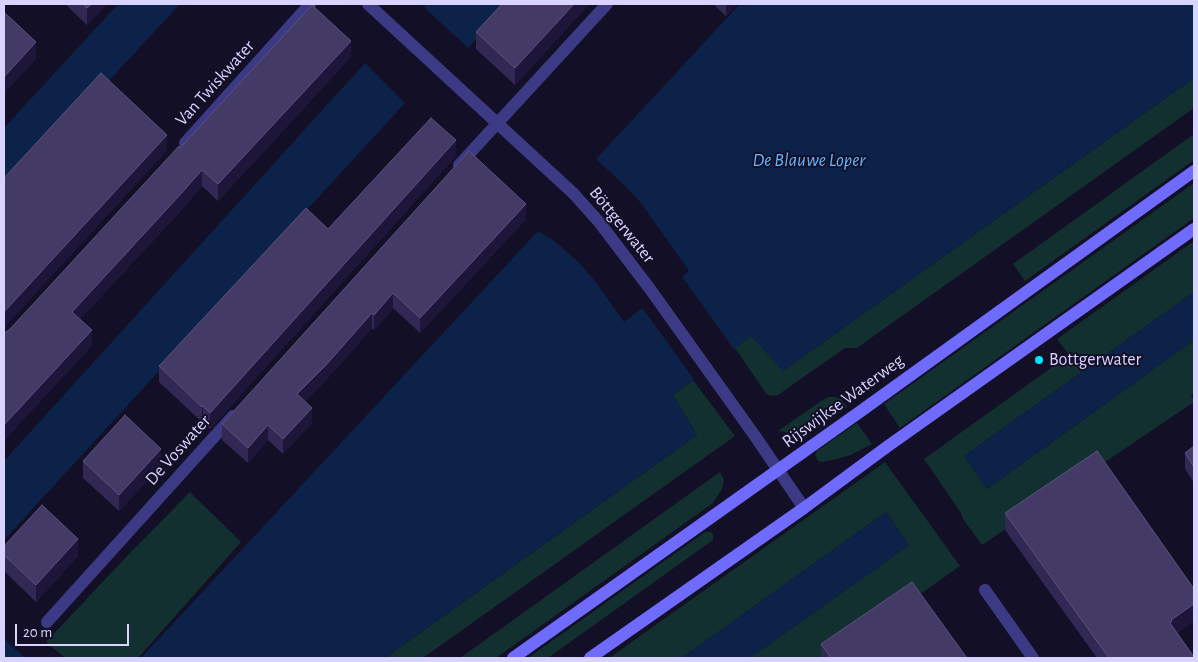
<!DOCTYPE html>
<meta charset="utf-8">
<style>
body{margin:0}
#map{position:relative;width:1198px;height:662px;overflow:hidden;background:#130f26;font-family:"Alegreya Sans",sans-serif}
canvas{display:block}
.frame{position:absolute;inset:0;border:5px solid #d9d4ff;pointer-events:none}
.scale{position:absolute;left:15px;top:624px;width:114px;height:22px;box-sizing:border-box;border:2px solid #d9d4ff;border-top:0;padding-left:6px;font-size:15px;line-height:18px;white-space:nowrap;color:#d9d4ff;-webkit-text-stroke:4px #130f26;paint-order:stroke}
</style>
<div id="map">
<canvas width="1198" height="662"></canvas>
<div class="frame"></div>
<div class="scale">20 m</div>
</div>
<script>
const c = document.querySelector('canvas').getContext('2d');
c.lineJoin = 'round';
function fill(path, color) {
  c.fillStyle = color;
  c.fill(path, 'evenodd');
}
function shape(rows) {
  const path = new Path2D();
  for (const r of rows) {
    path.moveTo(r[0], r[1]);
    for (let i = 2; i < r.length; i += 2) path.lineTo(r[i], r[i + 1]);
  }
  return path;
}
function stroke(path, color, width, dash) {
  c.strokeStyle = color;
  c.lineWidth = width;
  c.lineCap = dash ? 'butt' : 'round';
  c.setLineDash(dash || []);
  c.stroke(path);
}
function label(font, color, halo, rows, align = 'center') {
  c.font = font + ' "Alegreya Sans",sans-serif';
  c.lineWidth = 4;
  c.setLineDash([]);
  c.textBaseline = 'middle';
  c.strokeStyle = halo;
  c.fillStyle = color;
  for (const [text, x, y, turn = 0] of rows) {
    c.save();
    c.translate(x, y);
    c.rotate((+turn || 0) * Math.PI / 180);
    c.textAlign = isNaN(turn) ? turn : align;
    if (halo) c.strokeText(text, 0, 0);
    c.fillText(text, 0, 0);
    c.restore();
  }
}
fill(shape([
 [1194,78,1194,108,857,348,845,348,778,395,773,396,768,395,765,392,735,348,751,335,783,371],
 [1194,134,1194,160,1025,281,1013,264],
 [1194,183,1194,218,900,428,884,404],
 [1194,241,1194,292,964,456,987,489,1194,340,1194,393,1191,395,1194,402,982,545,963,519,961,513,924,459,1069,355,1057,339],
 [693,380,735,436,423,658,385,658,697,435,673,395],
 [829,397,836,397,841,399,847,407,820,427,811,431,795,434,778,431,824,399],
 [857,423,872,444,851,455,837,459,822,462,818,461,815,455,817,451],
 [885,462,960,566,830,658,750,658,909,545,886,512,682,658,609,658],
 [720,472,724,480,722,489,713,503,496,658,460,658],
 [190,492,241,542,138,658,65,658,46,642,129,554],
 [705,532,711,532,713,535,713,540,548,658,528,658]
]), '#12302f');
fill(shape([
 [118,4,180,4,105,85,4,186,4,128],
 [427,4,509,4,468,48,424,7],
 [740,4,1194,4,1194,78,783,371,751,336,673,395,697,435,385,658,141,658,538,231,556,242,576,260,592,277,624,322,689,271,641,203,624,185,596,159],
 [365,63,405,103,4,540,4,461],
 [1194,292,1194,340,987,489,964,456],
 [886,512,909,545,750,658,682,658],
 [4,639,25,658,4,658]
]), '#0c2248');
fill(shape([
 [681,275,735,351,695,381,641,306]
]), '#130f26');
stroke(shape([
 [368,4,574,194,599,222,650,289,755,436,804,508],
 [185,143,310,4],
 [459,165,607,4],
 [985,590,1033,658],
 [47,622,233,416]
]), '#3d3a85', 12);
stroke(shape([
 [513,658,861,411,1194,171],
 [590,658,804,508,888,446,1194,229]
]), '#6f6bff', 12);
fill(shape([
 [65,4,107,4,87,25],
 [589,4,515,85,476,49,476,32],
 [713,4,737,4,726,16],
 [351,57,218,201,202,186,178,214,80,319,92,346,6,332,10,329,180,148],
 [469,151,526,219,420,333,393,308,374,330,372,328,327,379,305,401,312,423,283,454,268,440,248,463,222,440,222,424],
 [456,156,210,429,203,421,202,422,159,382,159,366,328,229],
 [1193,378,1194,378,1194,398,1193,395],
 [1194,446,1194,483,1185,469,1185,453],
 [83,461,161,466,119,511,83,478],
 [1005,513,1194,589,1194,620,1177,633,1194,658,1097,658,1005,530],
 [4,546,78,556,36,602,4,571],
 [821,644,967,658,821,658]
]), '#312854');
fill(shape([
 [92,4,107,4,87,25,87,8],
 [574,4,589,4,515,85,515,68],
 [726,4,737,4,726,16],
 [351,41,351,57,218,201,218,184],
 [36,42,36,59,4,94,4,77],
 [167,135,167,151,4,328,4,312],
 [456,140,456,156,210,429,210,413],
 [202,170,202,186,178,214,72,328,72,312],
 [526,204,526,219,420,333,420,318],
 [393,293,393,308,374,330,374,315],
 [372,313,372,328,327,379,297,409,297,394],
 [92,330,92,346,4,441,4,425],
 [203,406,203,421,202,422,202,407],
 [312,408,312,423,283,454,283,439],
 [268,425,268,440,248,463,248,448],
 [161,449,161,466,119,511,119,495],
 [78,539,78,556,36,602,36,585],
 [1194,604,1194,620,1172,636,1170,623,1171,620]
]), '#1d163a');
const building = shape([
 [83,4,92,4,87,8,83,4],
 [502,4,574,4,515,68,476,32,502,4],
 [312,5,351,41,218,184,202,170,178,197,72,312,92,330,4,425,4,332,6,332,10,329,179,146,180,148,312,5],
 [4,12,36,42,4,77,4,12],
 [101,73,167,135,4,312,4,178,101,73],
 [431,118,456,140,210,413,203,406,202,407,159,366,306,208,328,229,431,118],
 [469,151,526,204,420,318,393,293,374,315,372,313,327,364,297,394,312,408,283,439,268,425,248,448,222,424,469,151],
 [125,415,161,449,119,495,83,461,125,415],
 [1194,446,1194,467,1185,453,1194,446],
 [1097,451,1194,589,1194,604,1171,620,1172,621,1170,623,1194,657,1194,658,1109,658,1005,513,1097,451],
 [42,505,78,539,36,585,4,555,4,546,42,505],
 [912,582,967,658,831,658,821,644,912,582]
]);
fill(building, '#433a66');
stroke(building, '#5a527e', 1);
for (const [x, y, r, color] of [
 [1039,360,5,"#00e5ff"]
]) {
  const dot = new Path2D();
  dot.arc(x, y, r, 0, 2 * Math.PI);
  c.fillStyle = color;
  c.fill(dot);
  stroke(dot, '#130f26', 2);
}
label('18px', '#d9d4ff', '#130f26', [
 ["Van Twiskwater",215,83,-48],
 ["Böttgerwater",622,225,51],
 ["Rijswijkse Waterweg",843,401,-36],
 ["De Voswater",178,450,-48]
]);
label('18px', '#d9d4ff', '#130f26', [
 ["Bottgerwater",1049,360]
], 'left');
label('italic 19px', '#62b6ff', '#130f26', [
 ["De Blauwe Loper",809,160]
]);
</script>
